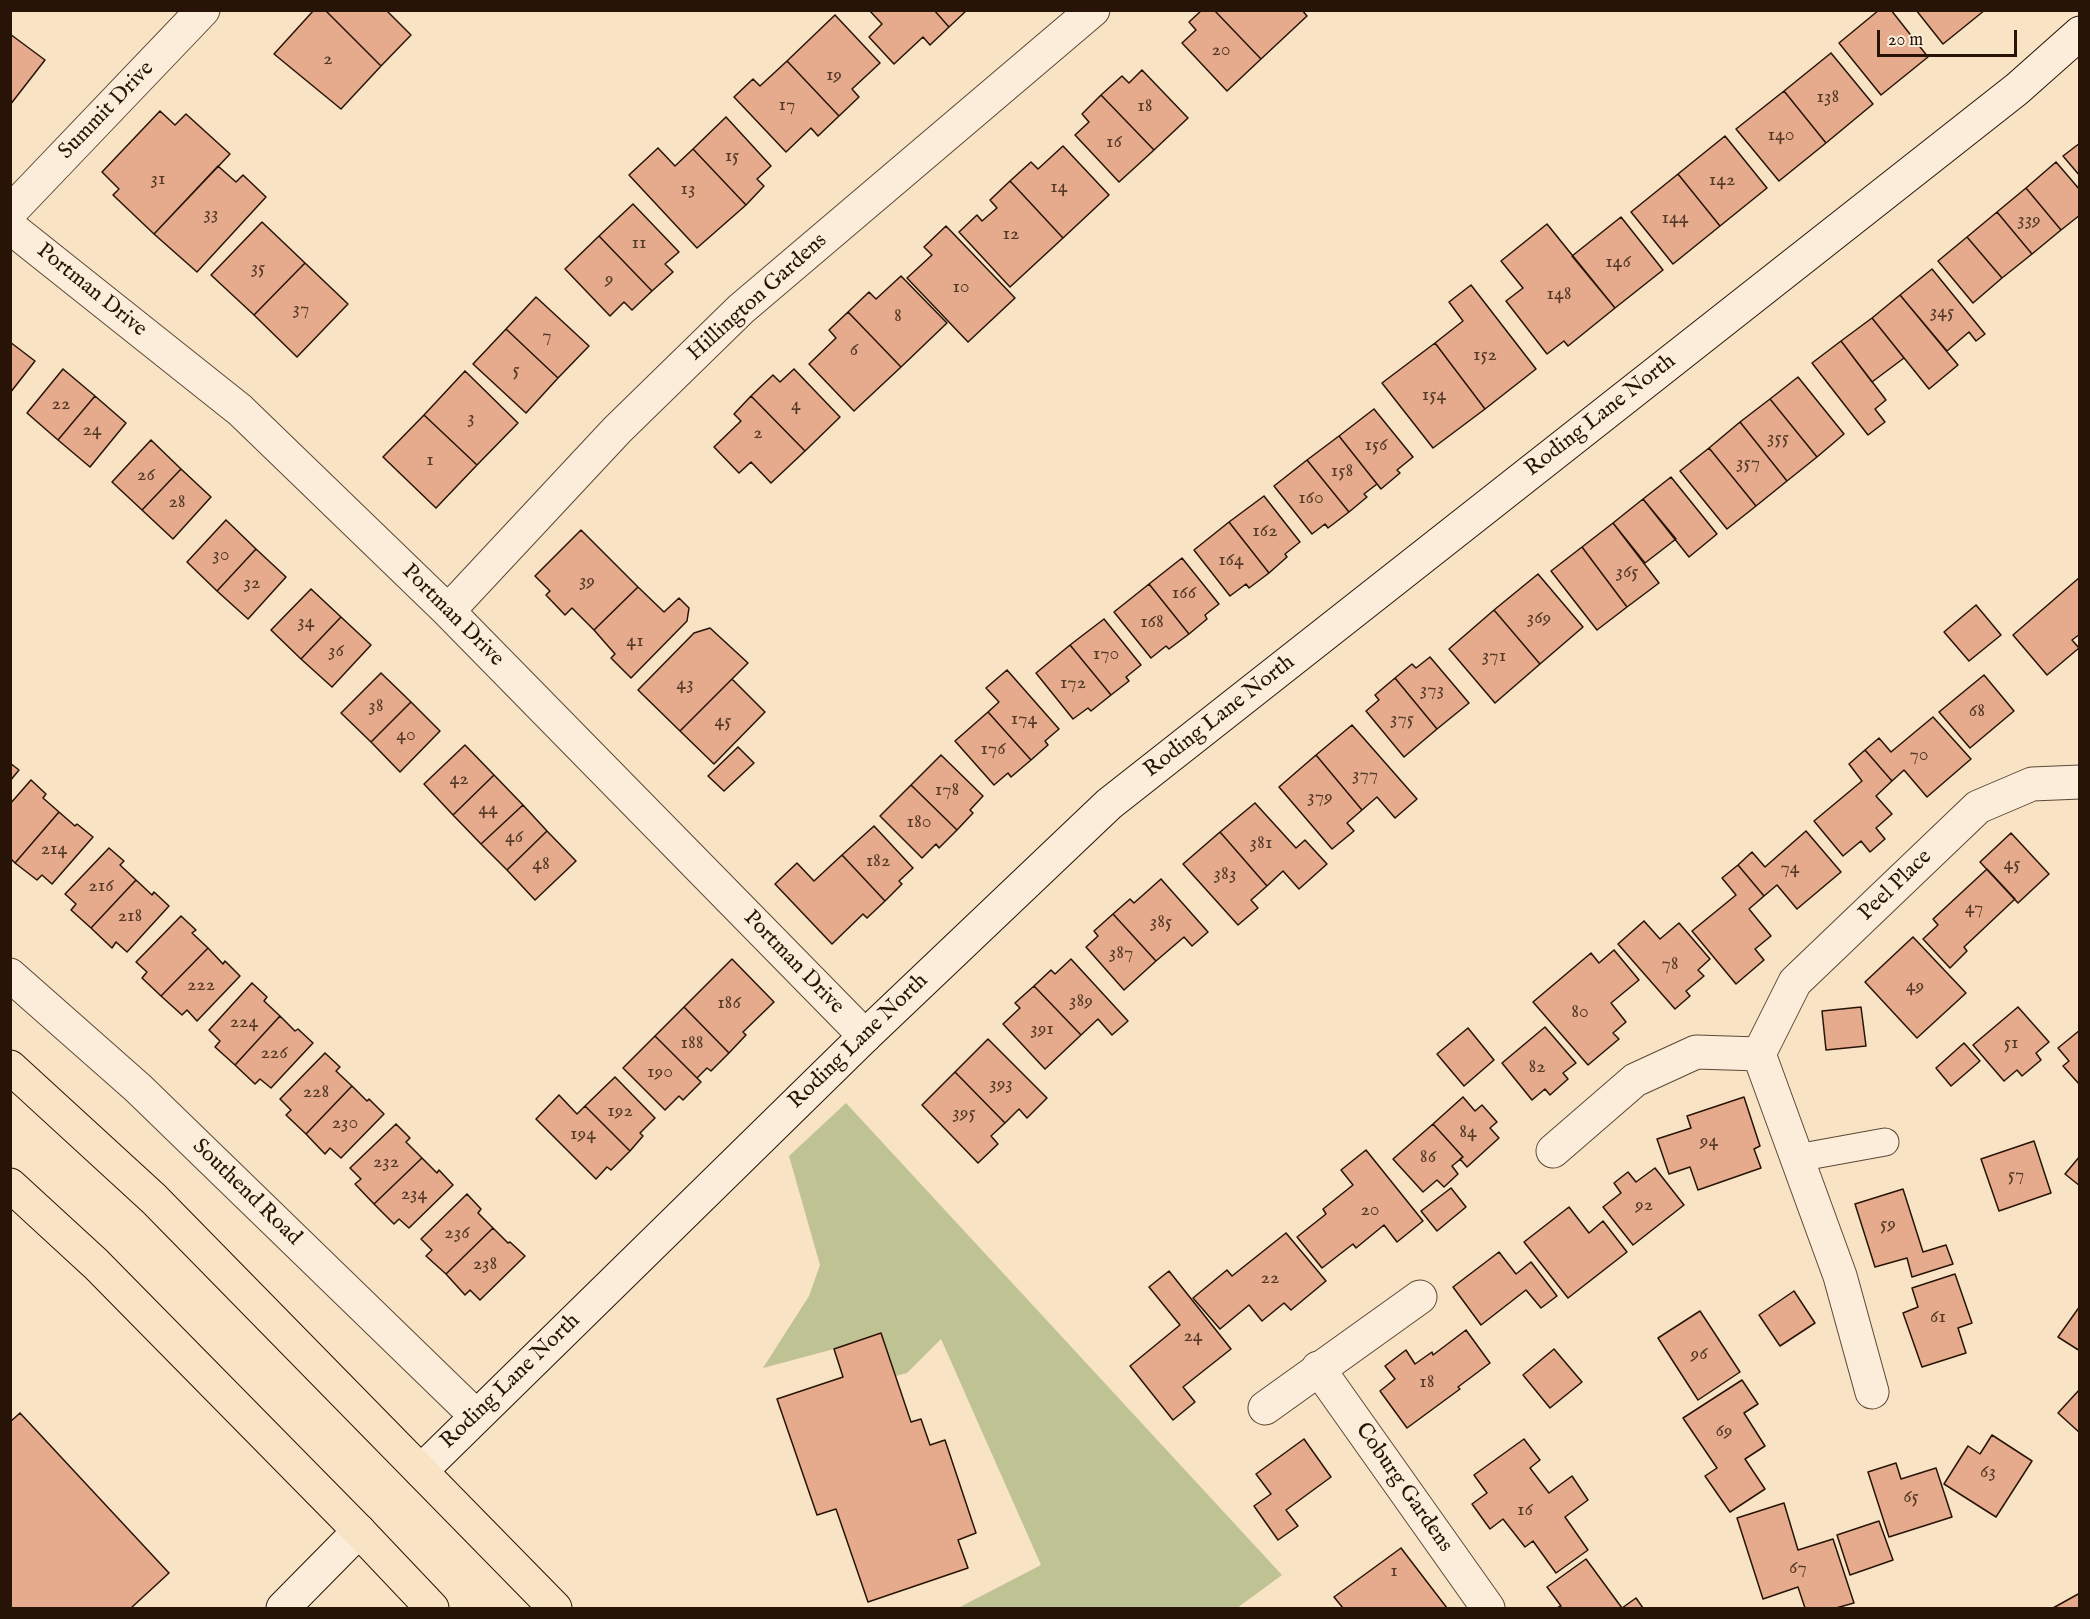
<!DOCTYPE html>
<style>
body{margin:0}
#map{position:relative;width:2090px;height:1619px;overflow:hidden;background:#f9e3c5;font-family:"IM FELL English",serif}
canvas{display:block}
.frame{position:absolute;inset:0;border:12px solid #271406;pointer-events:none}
.scale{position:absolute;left:1877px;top:30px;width:140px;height:27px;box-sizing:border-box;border:3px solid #271406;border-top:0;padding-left:8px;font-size:18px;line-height:21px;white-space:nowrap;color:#271406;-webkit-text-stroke:4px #fbedd9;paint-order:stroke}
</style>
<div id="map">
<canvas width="2090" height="1619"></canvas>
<div class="frame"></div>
<div class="scale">20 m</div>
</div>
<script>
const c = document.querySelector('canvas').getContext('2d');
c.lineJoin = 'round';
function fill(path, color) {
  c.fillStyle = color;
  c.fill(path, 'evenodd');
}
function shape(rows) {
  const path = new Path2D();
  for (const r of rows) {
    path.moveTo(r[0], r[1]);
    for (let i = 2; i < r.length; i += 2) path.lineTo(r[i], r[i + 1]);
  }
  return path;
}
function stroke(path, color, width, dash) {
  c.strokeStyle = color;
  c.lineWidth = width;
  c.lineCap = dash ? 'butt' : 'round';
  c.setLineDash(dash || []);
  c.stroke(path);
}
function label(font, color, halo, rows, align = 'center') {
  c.font = font + ' "IM FELL English",serif';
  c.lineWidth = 5;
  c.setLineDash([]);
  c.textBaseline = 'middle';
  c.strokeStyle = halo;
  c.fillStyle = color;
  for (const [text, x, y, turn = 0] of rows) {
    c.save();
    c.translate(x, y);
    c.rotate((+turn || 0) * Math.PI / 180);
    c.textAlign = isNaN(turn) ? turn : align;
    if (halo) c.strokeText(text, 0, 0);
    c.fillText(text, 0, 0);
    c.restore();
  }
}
fill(shape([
 [846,1103,1282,1575,1237,1608,958,1608,1041,1565,941,1339,907,1373,896,1376,881,1333,834,1349,763,1368,809,1296,820,1265,789,1156]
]), '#bfc394');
const building = shape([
 [314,10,325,10,381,66,341,109,274,54,314,10],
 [325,10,386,10,411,35,381,66,325,10],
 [869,10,934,10,949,27,930,45,923,37,894,64,869,37,882,24,869,10],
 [934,10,967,10,949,27,934,10],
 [1202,10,1214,10,1261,59,1227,91,1182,43,1196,30,1189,22,1202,10],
 [1214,10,1302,10,1307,16,1261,59,1214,10],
 [1879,10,1891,10,1928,57,1881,95,1839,43,1879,10],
 [1916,10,1985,10,1943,44,1916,10],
 [835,15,880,63,852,89,859,97,839,116,787,61,835,15],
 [10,34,45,60,10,105,10,34],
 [1831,53,1873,104,1826,143,1784,91,1831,53],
 [787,61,839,116,818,136,811,128,786,152,734,97,753,79,760,86,787,61],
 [1142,70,1188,118,1154,150,1101,95,1122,76,1129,83,1142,70],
 [1784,91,1826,143,1779,181,1736,129,1784,91],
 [1101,95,1154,150,1119,182,1075,135,1089,122,1082,114,1101,95],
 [160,111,175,125,186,114,230,154,154,234,113,195,119,189,102,172,160,111],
 [726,117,771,166,757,179,764,186,746,205,693,149,726,117],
 [1725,136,1767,188,1720,226,1678,174,1725,136],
 [2080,143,2080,176,2063,156,2080,143],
 [1063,146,1109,195,1063,238,1010,181,1031,162,1038,169,1063,146],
 [658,148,675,166,693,149,746,205,697,248,629,175,658,148],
 [2056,162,2080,190,2080,215,2061,230,2026,188,2056,162],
 [218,166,236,182,243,175,266,197,197,272,154,234,218,166],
 [1678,174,1720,226,1673,264,1631,212,1678,174],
 [1010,181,1063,238,1010,287,959,232,977,215,982,221,997,208,990,200,1010,181],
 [2026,188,2061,230,2032,254,1997,212,2026,188],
 [633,204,679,252,665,264,673,272,652,291,599,236,633,204],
 [1997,212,2032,254,2002,278,1967,237,1997,212],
 [1621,217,1663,270,1615,308,1572,256,1621,217],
 [262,222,305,263,254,315,211,275,262,222],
 [1547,224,1615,308,1568,346,1564,341,1547,354,1506,301,1523,288,1501,261,1547,224],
 [946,226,1015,298,968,342,907,278,932,255,924,247,946,226],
 [599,236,652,291,632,310,624,302,610,316,565,269,599,236],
 [1967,237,2002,278,1973,303,1938,261,1967,237],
 [305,263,348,304,297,357,254,315,305,263],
 [1932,269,1985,334,1976,341,1969,332,1947,351,1900,295,1932,269],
 [901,276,947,323,901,367,848,312,869,292,876,299,901,276],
 [1471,285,1536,369,1485,409,1435,343,1463,321,1449,302,1471,285],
 [1900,295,1958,365,1929,389,1872,318,1900,295],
 [536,297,589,346,558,378,506,329,536,297],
 [848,312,901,367,854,411,809,364,836,338,829,330,848,312],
 [1872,318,1904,358,1872,382,1841,341,1872,318],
 [506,329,558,378,526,413,473,364,506,329],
 [1841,341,1886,400,1875,409,1885,422,1868,435,1812,363,1841,341],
 [10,342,35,361,10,393,10,342],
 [1435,343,1485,409,1433,448,1382,383,1435,343],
 [63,369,95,396,58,440,27,413,63,369],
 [794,369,840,417,805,451,751,396,773,375,780,382,794,369],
 [465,371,518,423,477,465,424,415,465,371],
 [1798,377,1844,434,1817,457,1770,399,1798,377],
 [95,396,126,423,90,467,58,440,95,396],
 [751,396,805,451,771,483,751,462,739,473,714,447,741,421,734,414,751,396],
 [1770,399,1817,457,1787,481,1740,422,1770,399],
 [1374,409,1413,457,1397,470,1400,473,1381,489,1339,436,1374,409],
 [424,415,477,465,436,508,383,457,424,415],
 [1740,422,1787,481,1756,506,1709,448,1740,422],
 [1339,436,1377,484,1364,494,1367,497,1349,512,1307,460,1339,436],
 [151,440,181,469,142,510,112,482,151,440],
 [1709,448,1756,506,1727,529,1680,471,1709,448],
 [1307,460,1349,512,1328,528,1325,524,1312,534,1274,486,1307,460],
 [181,469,211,497,173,539,142,510,181,469],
 [1671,477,1717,534,1689,557,1643,499,1671,477],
 [1264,496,1300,542,1285,554,1287,557,1269,573,1229,522,1264,496],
 [1643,499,1676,539,1645,563,1613,523,1643,499],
 [226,520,256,549,217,591,187,562,226,520],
 [1229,522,1269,573,1249,588,1246,584,1230,596,1194,550,1229,522],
 [1613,523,1659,583,1627,607,1582,547,1613,523],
 [581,530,638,587,594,630,572,608,565,615,546,595,550,591,535,576,581,530],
 [1582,547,1627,607,1597,630,1551,571,1582,547],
 [256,549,286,577,248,619,217,591,256,549],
 [1182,558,1219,604,1205,615,1207,619,1189,634,1149,584,1182,558],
 [1538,574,1583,627,1540,664,1494,610,1538,574],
 [2080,577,2080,634,2072,640,2079,648,2047,675,2013,635,2080,577],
 [1149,584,1189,634,1169,649,1166,646,1151,658,1114,612,1149,584],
 [638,587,664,612,679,598,689,608,687,621,631,678,611,658,615,654,594,630,638,587],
 [311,589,341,617,301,659,271,630,311,589],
 [1976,605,2001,635,1969,661,1944,632,1976,605],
 [1494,610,1540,664,1495,703,1449,649,1494,610],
 [341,617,371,645,332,687,301,659,341,617],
 [1104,619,1141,665,1126,677,1129,681,1111,695,1070,645,1104,619],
 [710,628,748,663,680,731,638,690,694,633,710,628],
 [1070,645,1111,695,1091,711,1088,708,1073,719,1036,673,1070,645],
 [1430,657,1469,703,1437,729,1395,678,1412,664,1416,668,1430,657],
 [1007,670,1059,729,1045,741,1048,745,1031,760,988,712,999,702,986,688,1007,670],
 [381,673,411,702,371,742,341,713,381,673],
 [1984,675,2014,711,1970,748,1939,712,1984,675],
 [1395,678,1437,729,1404,757,1366,711,1379,700,1375,695,1395,678],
 [732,679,765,712,714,764,680,731,732,679],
 [411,702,440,731,400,772,371,742,411,702],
 [988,712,1031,760,1011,777,1008,773,994,785,955,741,988,712],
 [1933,717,1971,759,1927,797,1904,770,1892,781,1865,750,1879,738,1891,752,1933,717],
 [1352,725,1417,799,1395,818,1377,797,1362,810,1316,755,1352,725],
 [465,745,494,775,453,815,424,784,465,745],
 [738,747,754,763,724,791,708,776,738,747],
 [1865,750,1892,781,1876,796,1892,814,1876,828,1885,839,1870,852,1861,841,1843,856,1814,821,1862,781,1849,764,1865,750],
 [941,755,983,796,970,810,973,813,957,830,911,785,941,755],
 [1316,755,1362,810,1347,823,1354,831,1332,849,1279,787,1316,755],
 [10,763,19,770,10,781,10,763],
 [494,775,523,805,481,844,453,815,494,775],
 [31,780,46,794,43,798,59,812,15,863,10,858,10,804,31,780],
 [911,785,957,830,939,848,936,844,922,858,880,816,911,785],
 [1255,803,1296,848,1305,840,1327,864,1299,889,1283,871,1267,886,1220,832,1255,803],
 [523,805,547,831,507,870,481,844,523,805],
 [59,812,75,826,77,824,93,837,52,884,42,875,37,880,15,863,59,812],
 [874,826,913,868,899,881,902,884,885,901,842,855,874,826],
 [547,831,576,861,535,900,507,870,547,831],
 [1806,831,1841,872,1797,909,1777,885,1764,896,1738,865,1752,852,1765,867,1806,831],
 [1220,832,1267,886,1251,900,1258,908,1238,925,1183,864,1220,832],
 [2011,833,2049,874,2018,903,1980,862,2011,833],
 [109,848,124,861,120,865,136,880,91,928,71,910,76,904,65,894,109,848],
 [842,855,885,901,867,918,863,914,832,944,775,884,797,863,814,881,842,855],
 [1738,865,1764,896,1749,909,1771,936,1755,949,1764,960,1736,984,1692,931,1736,895,1722,878,1738,865],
 [1987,869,2015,899,1964,947,1967,951,1950,968,1923,939,1938,925,1933,919,1987,869],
 [1161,879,1208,932,1192,946,1184,937,1156,961,1113,914,1130,899,1134,903,1161,879],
 [136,880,152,895,154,892,169,906,127,952,116,942,112,948,91,928,136,880],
 [1113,914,1156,961,1124,990,1086,947,1098,936,1094,931,1113,914],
 [181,916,196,930,192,933,208,948,161,996,142,978,147,972,136,962,181,916],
 [1644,921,1660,939,1679,923,1710,959,1698,970,1704,976,1686,991,1690,996,1675,1009,1618,944,1644,921],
 [1913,937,1966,993,1917,1038,1865,982,1913,937],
 [208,948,223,964,225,961,240,976,197,1021,187,1010,182,1015,161,996,208,948],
 [1614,950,1639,980,1611,1003,1626,1022,1613,1033,1619,1039,1588,1065,1533,1002,1591,953,1599,963,1614,950],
 [732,959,774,1002,743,1032,746,1035,729,1053,684,1007,732,959],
 [1071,959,1128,1021,1112,1035,1098,1019,1081,1035,1034,986,1051,970,1055,974,1071,959],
 [252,983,267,997,264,1001,280,1016,235,1065,215,1047,220,1041,209,1030,252,983],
 [1034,986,1081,1035,1045,1069,1003,1024,1020,1008,1015,1003,1034,986],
 [684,1007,729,1053,711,1071,707,1068,697,1078,655,1036,684,1007],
 [1861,1007,1866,1046,1826,1050,1822,1011,1861,1007],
 [2018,1007,2049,1042,2036,1053,2041,1060,2022,1076,2017,1070,2004,1081,1973,1045,2018,1007],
 [280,1016,295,1031,298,1029,313,1043,271,1088,260,1079,255,1084,235,1065,280,1016],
 [1545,1027,1576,1063,1563,1073,1568,1079,1550,1095,1545,1089,1532,1100,1502,1063,1545,1027],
 [1468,1028,1494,1060,1464,1086,1437,1054,1468,1028],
 [2080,1030,2080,1084,2079,1084,2063,1066,2069,1061,2058,1048,2080,1030],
 [655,1036,701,1082,683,1100,679,1096,665,1110,623,1068,655,1036],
 [988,1039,1047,1098,1027,1118,1019,1109,1005,1123,955,1072,988,1039],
 [1964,1043,1980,1061,1951,1086,1936,1068,1964,1043],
 [325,1053,340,1067,336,1071,352,1086,306,1134,286,1115,291,1110,280,1099,325,1053],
 [955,1072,1005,1123,991,1136,998,1144,978,1163,922,1105,955,1072],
 [615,1077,655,1118,640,1133,643,1136,630,1151,585,1106,615,1077],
 [352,1086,367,1101,369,1099,384,1114,341,1158,330,1148,325,1154,306,1134,352,1086],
 [559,1095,577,1114,585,1106,630,1151,611,1170,607,1167,596,1179,536,1119,559,1095],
 [1463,1097,1475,1111,1482,1105,1497,1122,1490,1128,1499,1138,1467,1167,1460,1159,1463,1157,1433,1124,1463,1097],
 [1744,1097,1760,1146,1754,1149,1761,1168,1698,1190,1690,1167,1669,1174,1657,1139,1691,1128,1687,1116,1744,1097],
 [396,1124,410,1138,406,1142,422,1158,374,1204,355,1184,361,1179,350,1168,396,1124],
 [1433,1124,1463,1157,1452,1166,1458,1174,1444,1187,1437,1180,1423,1192,1393,1159,1433,1124],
 [2034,1141,2051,1193,1999,1211,1981,1159,2034,1141],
 [1366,1150,1423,1221,1397,1242,1384,1225,1356,1248,1353,1244,1322,1268,1297,1237,1326,1214,1323,1209,1353,1185,1341,1170,1366,1150],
 [2080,1156,2080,1186,2065,1174,2080,1156],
 [422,1158,437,1173,439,1170,453,1185,409,1228,399,1219,394,1224,374,1204,422,1158],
 [1655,1168,1684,1205,1633,1245,1603,1207,1621,1193,1614,1183,1628,1172,1636,1182,1655,1168],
 [1451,1188,1466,1207,1437,1231,1421,1211,1451,1188],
 [1903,1189,1923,1252,1946,1245,1953,1264,1912,1277,1907,1258,1875,1267,1855,1204,1903,1189],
 [467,1194,481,1209,478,1213,493,1228,446,1274,426,1256,432,1250,421,1239,467,1194],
 [1569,1207,1589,1233,1603,1221,1627,1252,1568,1298,1524,1242,1569,1207],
 [493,1228,508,1243,510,1242,525,1256,480,1300,470,1290,465,1295,446,1274,493,1228],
 [1286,1233,1326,1281,1291,1310,1284,1303,1262,1321,1249,1305,1220,1329,1193,1298,1227,1270,1232,1276,1286,1233],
 [1499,1252,1516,1274,1531,1262,1557,1296,1541,1308,1526,1290,1481,1325,1453,1287,1499,1252],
 [1169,1271,1231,1349,1183,1387,1195,1402,1173,1420,1130,1366,1180,1325,1149,1287,1169,1271],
 [1955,1274,1972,1323,1958,1328,1966,1353,1922,1367,1903,1313,1918,1307,1912,1288,1955,1274],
 [1794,1291,1815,1323,1780,1346,1759,1315,1794,1291],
 [2080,1306,2080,1351,2058,1337,2080,1306],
 [1700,1311,1740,1372,1698,1400,1658,1338,1700,1311],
 [1466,1330,1490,1363,1458,1387,1460,1389,1407,1428,1380,1391,1395,1379,1385,1366,1406,1350,1415,1364,1432,1352,1433,1355,1466,1330],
 [881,1333,911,1422,921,1419,930,1445,945,1440,976,1533,958,1540,968,1568,868,1602,836,1509,817,1515,777,1399,843,1377,834,1349,881,1333],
 [1554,1349,1582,1382,1550,1408,1523,1375,1554,1349],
 [1742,1380,1758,1404,1744,1413,1765,1446,1745,1459,1765,1489,1730,1512,1705,1476,1717,1468,1683,1418,1742,1380],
 [2080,1389,2080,1433,2058,1413,2080,1389],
 [20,1413,169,1573,131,1608,10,1608,10,1422,20,1413],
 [1992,1435,2032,1461,1996,1517,1944,1484,1968,1446,1980,1454,1992,1435],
 [1304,1439,1331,1477,1286,1510,1298,1526,1278,1540,1254,1506,1271,1494,1256,1474,1304,1439],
 [1524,1439,1540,1460,1530,1468,1549,1493,1572,1476,1588,1500,1565,1517,1588,1550,1556,1573,1533,1541,1525,1547,1503,1519,1490,1529,1472,1504,1487,1493,1474,1475,1524,1439],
 [1896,1463,1901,1479,1936,1468,1952,1517,1889,1537,1868,1472,1896,1463],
 [1784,1503,1798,1550,1833,1539,1854,1603,1836,1608,1805,1608,1798,1587,1763,1599,1737,1518,1784,1503],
 [1879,1521,1893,1560,1850,1575,1837,1535,1879,1521],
 [1401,1548,1447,1608,1343,1608,1334,1597,1401,1548],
 [1586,1559,1622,1608,1557,1608,1561,1606,1547,1587,1586,1559],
 [2080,1593,2080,1608,2053,1608,2080,1593],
 [1636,1598,1643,1608,1622,1608,1636,1598]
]);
fill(building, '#e5ab8c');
stroke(building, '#271406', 1.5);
const lane = shape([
 [1797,1158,1885,1142]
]);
const street = shape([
 [10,212,203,10],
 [10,227,240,410,448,611,865,1036],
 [448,611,617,430,741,309,1093,10],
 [10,975,138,1088,476,1416],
 [1759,1054,1840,1276,1872,1392],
 [1553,1151,1635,1080,1696,1052,1759,1054,1795,982,1978,807,2032,784,2080,782],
 [1318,1368,1488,1608],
 [1265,1408,1420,1297]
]);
const secondary = shape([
 [421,1471,865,1036,1109,804,2017,89,2080,33],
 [283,1608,359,1531]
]);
const highway = shape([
 [10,1067,154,1199,555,1608],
 [10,1185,96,1264,359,1531,432,1608]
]);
stroke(lane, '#5c4836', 29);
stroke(street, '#5c4836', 35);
stroke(secondary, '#271406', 35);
stroke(highway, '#271406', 35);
stroke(lane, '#fbedd9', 27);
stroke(street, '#fbedd9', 33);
stroke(secondary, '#fbedd9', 33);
stroke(highway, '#f9e3c5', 33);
label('20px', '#563a28', null, [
 ["20",1221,51],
 ["2",328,60],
 ["19",834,76],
 ["138",1828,98],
 ["17",787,106],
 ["18",1145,107],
 ["140",1781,136],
 ["16",1114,143],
 ["15",732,157],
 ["31",158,180],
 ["142",1722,181],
 ["14",1059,188],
 ["13",688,190],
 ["33",211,215],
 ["144",1675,219],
 ["339",2029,221],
 ["12",1011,235],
 ["11",639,244],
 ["146",1618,263],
 ["35",258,269],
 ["9",609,280],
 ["10",961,288],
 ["148",1559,295],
 ["37",301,310],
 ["345",1942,313],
 ["8",898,317],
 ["7",547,337],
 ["6",854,351],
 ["152",1485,356],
 ["5",516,371],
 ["154",1434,396],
 ["22",61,405],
 ["4",796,406],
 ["3",471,419],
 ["24",92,431],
 ["2",758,434],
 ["355",1778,439],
 ["156",1376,446],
 ["1",430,461],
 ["357",1748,464],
 ["158",1342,472],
 ["26",146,476],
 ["160",1311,499],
 ["28",177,503],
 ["162",1265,532],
 ["30",221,556],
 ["164",1231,561],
 ["365",1627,573],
 ["39",587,582],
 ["32",252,584],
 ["166",1184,594],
 ["369",1539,619],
 ["34",306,623],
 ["168",1152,623],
 ["41",635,642],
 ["36",336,652],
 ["170",1106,655],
 ["371",1494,657],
 ["172",1073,684],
 ["43",685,685],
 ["373",1432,691],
 ["38",376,707],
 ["68",1977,712],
 ["174",1024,720],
 ["375",1402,720],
 ["45",723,722],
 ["40",406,736],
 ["176",993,750],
 ["70",1919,756],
 ["377",1365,776],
 ["42",459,780],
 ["178",947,791],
 ["379",1320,798],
 ["44",488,810],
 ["180",919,823],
 ["46",514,838],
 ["381",1261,844],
 ["214",54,850],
 ["182",878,862],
 ["48",541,865],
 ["45",2012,865],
 ["74",1790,869],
 ["383",1225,875],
 ["216",101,887],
 ["47",1974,909],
 ["218",130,917],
 ["385",1161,923],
 ["387",1121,954],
 ["78",1670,965],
 ["222",201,986],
 ["49",1915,987],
 ["389",1081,1002],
 ["186",729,1004],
 ["80",1580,1013],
 ["224",244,1023],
 ["391",1042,1030],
 ["188",692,1044],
 ["51",2011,1044],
 ["226",274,1054],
 ["82",1537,1068],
 ["190",660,1073],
 ["393",1001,1085],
 ["228",316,1093],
 ["192",620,1112],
 ["395",964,1114],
 ["230",345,1124],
 ["84",1468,1133],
 ["194",583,1135],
 ["94",1709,1142],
 ["86",1428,1158],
 ["232",386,1163],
 ["57",2016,1176],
 ["234",414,1195],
 ["92",1644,1206],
 ["20",1370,1211],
 ["59",1888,1225],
 ["236",457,1234],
 ["238",485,1265],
 ["22",1270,1279],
 ["61",1938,1318],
 ["24",1193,1337],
 ["96",1699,1355],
 ["18",1427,1383],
 ["69",1724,1432],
 ["63",1988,1473],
 ["65",1911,1498],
 ["16",1525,1511],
 ["67",1798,1569],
 ["1",1394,1572]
]);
label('22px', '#271406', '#fbedd9', [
 ["Summit Drive",107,111,-46],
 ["Portman Drive",91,291,39],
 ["Hillington Gardens",758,298,-42],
 ["Roding Lane North",1601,416,-38],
 ["Portman Drive",452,616,45],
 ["Roding Lane North",1220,717,-38],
 ["Peel Place",1896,886,-44],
 ["Portman Drive",793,963,46],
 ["Roding Lane North",859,1042,-44],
 ["Southend Road",246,1193,44],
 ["Roding Lane North",511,1382,-44],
 ["Coburg Gardens",1403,1488,55]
]);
</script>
